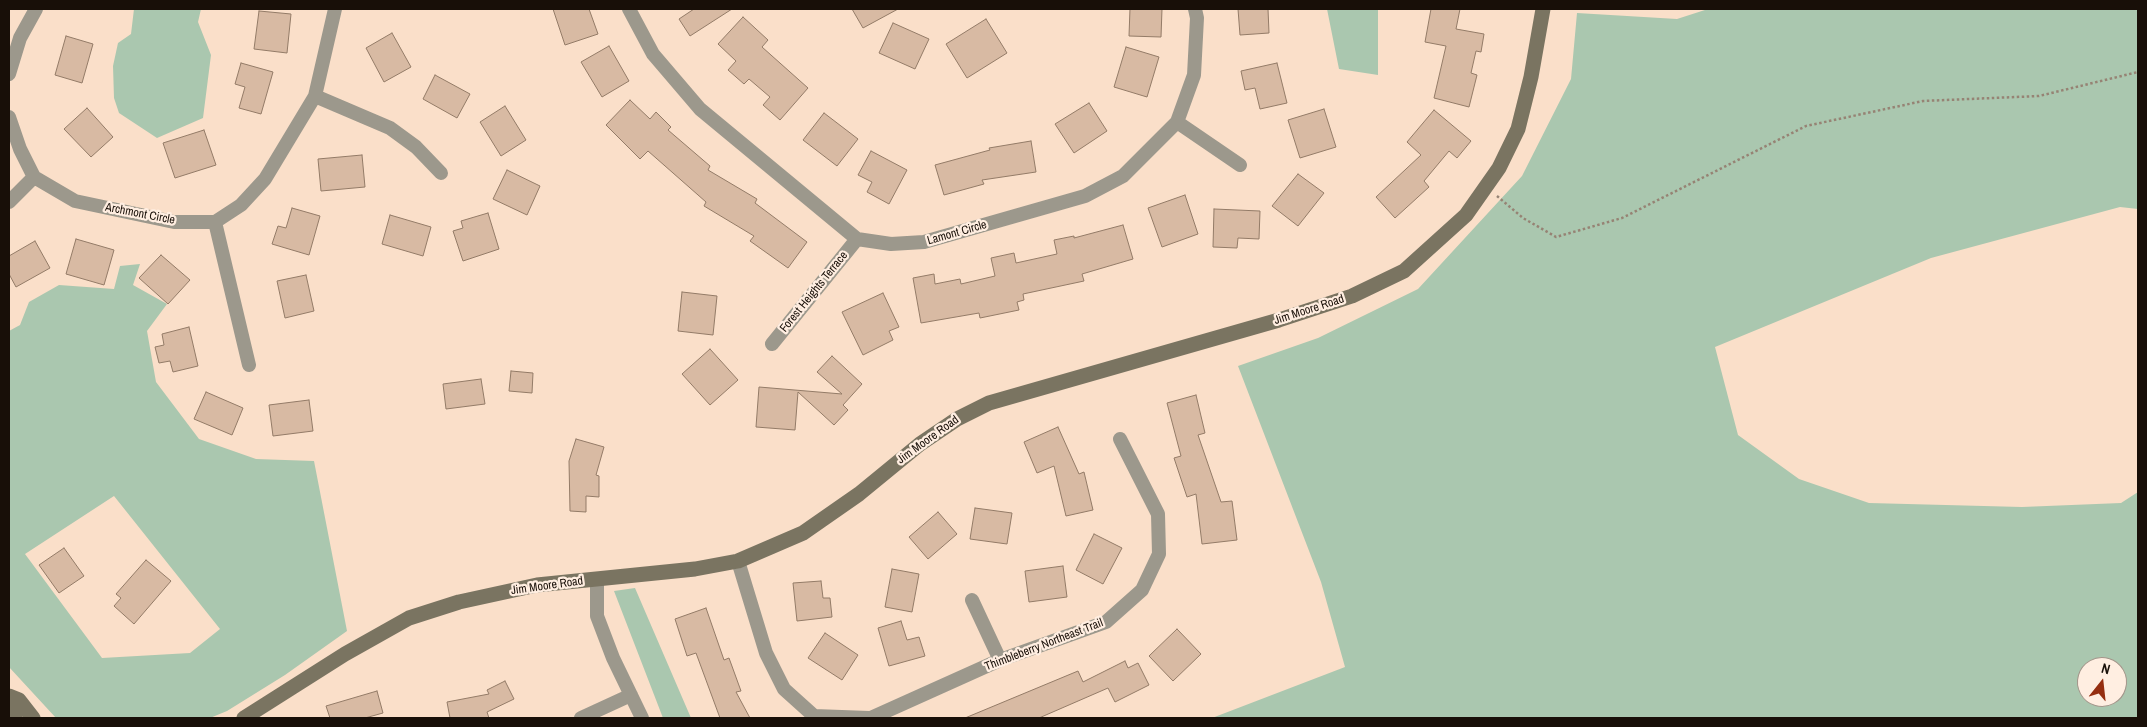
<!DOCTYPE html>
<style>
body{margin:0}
#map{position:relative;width:2147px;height:727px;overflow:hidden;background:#fadfc9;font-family:"Archivo Narrow",sans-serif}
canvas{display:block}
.frame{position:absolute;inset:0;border:10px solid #180f08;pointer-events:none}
.north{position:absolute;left:2077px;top:657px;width:50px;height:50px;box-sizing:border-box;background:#ffeee1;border:1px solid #a3958a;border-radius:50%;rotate:16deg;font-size:14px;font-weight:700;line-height:20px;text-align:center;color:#180f08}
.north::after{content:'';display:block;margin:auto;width:18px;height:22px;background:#952e10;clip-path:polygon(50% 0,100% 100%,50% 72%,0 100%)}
</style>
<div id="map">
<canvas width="2147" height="727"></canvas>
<div class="frame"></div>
<div class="north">N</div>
</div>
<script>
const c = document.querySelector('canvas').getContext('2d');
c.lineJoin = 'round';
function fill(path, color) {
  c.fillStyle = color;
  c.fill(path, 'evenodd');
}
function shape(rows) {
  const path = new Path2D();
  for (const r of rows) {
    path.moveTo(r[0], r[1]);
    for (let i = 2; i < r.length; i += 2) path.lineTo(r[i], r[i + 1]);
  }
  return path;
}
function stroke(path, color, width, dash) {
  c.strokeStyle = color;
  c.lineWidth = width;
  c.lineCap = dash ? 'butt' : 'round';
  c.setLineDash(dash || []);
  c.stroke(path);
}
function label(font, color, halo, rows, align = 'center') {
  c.font = font + ' "Archivo Narrow",sans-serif';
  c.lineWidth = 4.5;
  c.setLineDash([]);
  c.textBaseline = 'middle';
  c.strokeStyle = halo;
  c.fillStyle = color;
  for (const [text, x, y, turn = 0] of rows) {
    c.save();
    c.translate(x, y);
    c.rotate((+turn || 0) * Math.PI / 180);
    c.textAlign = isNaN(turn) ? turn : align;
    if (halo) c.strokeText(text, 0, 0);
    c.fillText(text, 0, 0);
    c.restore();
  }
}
fill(shape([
 [134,9,201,9,198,22,211,55,203,118,157,138,119,113,114,98,113,66,118,43,131,34],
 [1327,9,1378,9,1378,75,1339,69],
 [1708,9,2138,9,2138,209,2120,207,1931,258,1715,347,1738,435,1799,479,1869,503,2022,507,2121,503,2138,492,2138,718,1212,718,1345,667,1321,582,1238,366,1318,338,1418,289,1522,176,1571,79,1577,13,1677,19],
 [2087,667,2117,667,2117,697,2087,697],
 [140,264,133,285,167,304,147,331,156,382,199,439,256,459,314,461,347,631,285,675,227,711,210,718,56,718,9,667,9,331,20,325,29,302,59,285,114,289,120,266],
 [114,496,220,629,190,653,102,658,25,554],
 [635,588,691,718,663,718,614,591]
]), '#aac7af');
const building = shape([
 [553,9,589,9,598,34,565,45,553,9],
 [694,9,732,9,690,36,679,19,694,9],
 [852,9,898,9,863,28,852,9],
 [1130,9,1162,9,1161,37,1129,36,1130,9],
 [1238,9,1268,9,1269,33,1240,35,1238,9],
 [1431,9,1460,9,1456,29,1484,34,1481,52,1476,51,1471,73,1477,75,1469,107,1434,98,1446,46,1425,42,1431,9],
 [259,11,291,14,287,53,254,49,259,11],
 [743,17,768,40,762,47,808,88,780,120,763,105,770,97,749,79,744,84,728,70,736,61,718,44,743,17],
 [986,19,1007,53,967,78,946,44,986,19],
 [893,23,929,39,915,69,879,53,893,23],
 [392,33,411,67,384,82,366,48,392,33],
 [66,36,93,44,82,83,55,75,66,36],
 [609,46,629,81,602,97,581,62,609,46],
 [1126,47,1159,57,1147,97,1114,87,1126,47],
 [241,63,273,72,261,114,239,108,245,87,235,84,241,63],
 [1277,63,1287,103,1260,109,1255,88,1245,90,1241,71,1277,63],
 [435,75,470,94,457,118,423,99,435,75],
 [630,100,650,119,656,112,671,127,668,130,710,166,708,170,757,199,755,203,807,242,788,268,750,241,754,236,704,206,706,202,648,151,640,159,606,125,630,100],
 [1089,103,1107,131,1074,153,1055,124,1089,103],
 [505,106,526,140,501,156,480,122,505,106],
 [87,108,113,137,91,157,64,129,87,108],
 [1324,109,1336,147,1300,158,1288,120,1324,109],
 [1434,110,1471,141,1457,158,1449,151,1424,181,1429,187,1395,218,1376,197,1421,155,1407,142,1434,110],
 [824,113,858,139,837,166,803,140,824,113],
 [204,130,216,165,175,178,163,143,204,130],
 [1031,141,1036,172,982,180,984,184,944,195,935,165,990,150,989,148,1031,141],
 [871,151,907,170,889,204,867,192,872,182,858,175,871,151],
 [362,155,365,187,321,191,318,159,362,155],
 [507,170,540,186,527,215,493,199,507,170],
 [1298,174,1324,193,1298,226,1272,206,1298,174],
 [1185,195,1198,234,1162,247,1148,208,1185,195],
 [292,208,320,216,309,255,272,244,278,226,286,228,292,208],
 [1214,209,1260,211,1259,239,1238,238,1237,248,1213,247,1214,209],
 [488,213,499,249,463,261,453,231,463,228,461,221,488,213],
 [390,215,431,227,423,256,382,244,390,215],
 [1123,225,1133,259,1082,274,1084,281,1023,294,1024,300,1017,302,1019,310,980,318,979,313,921,323,913,278,934,274,935,284,960,279,961,284,995,276,991,258,1014,253,1016,263,1057,254,1054,240,1074,236,1074,238,1123,225],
 [76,239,114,250,104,285,66,274,76,239],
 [35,241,50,268,16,287,9,274,9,256,35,241],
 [161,255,190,280,168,304,139,278,161,255],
 [306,275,314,311,285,318,277,281,306,275],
 [682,292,717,296,713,335,678,331,682,292],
 [883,293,899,327,889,331,893,340,863,355,842,312,883,293],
 [189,327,198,366,173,372,170,361,159,363,155,347,164,345,162,334,189,327],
 [710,349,738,380,710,405,682,374,710,349],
 [832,356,862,384,843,405,848,410,834,425,798,392,795,430,756,427,759,387,842,394,817,372,832,356],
 [511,371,533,373,532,393,509,391,511,371],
 [481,379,485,404,446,409,443,384,481,379],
 [206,392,243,408,232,435,194,419,206,392],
 [1196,395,1205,433,1198,435,1221,502,1232,501,1237,540,1202,544,1196,494,1187,497,1174,458,1181,456,1167,403,1196,395],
 [309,400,313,431,273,436,269,405,309,400],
 [1058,427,1079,474,1084,472,1093,510,1066,516,1054,466,1037,473,1024,442,1058,427],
 [576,439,604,447,596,475,599,476,599,497,586,496,586,512,570,511,569,461,576,439],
 [975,508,1012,513,1007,544,970,539,975,508],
 [938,512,957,534,928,559,909,537,938,512],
 [1094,534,1122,548,1103,584,1076,570,1094,534],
 [64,548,84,576,59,593,39,565,64,548],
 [146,560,171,581,134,624,114,606,121,598,116,594,146,560],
 [1063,566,1067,597,1029,602,1025,571,1063,566],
 [892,569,919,574,912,612,885,607,892,569],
 [821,581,823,598,830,598,832,617,797,621,793,583,821,581],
 [706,608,724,660,729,658,741,691,736,692,750,718,720,718,696,653,687,656,675,619,706,608],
 [901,621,907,640,919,637,925,656,889,666,878,628,901,621],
 [1177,629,1201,654,1173,681,1149,656,1177,629],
 [825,633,858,655,842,680,808,658,825,633],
 [1125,661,1128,668,1138,663,1149,685,1115,702,1108,688,1039,718,965,718,1078,671,1083,682,1125,661],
 [505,681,514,699,487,712,489,718,450,718,447,702,489,694,487,690,505,681],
 [377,691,383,713,365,718,330,718,326,706,377,691]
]);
fill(building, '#d8baa3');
stroke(building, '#937b67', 1);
stroke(shape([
 [1497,196,1523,218,1556,237,1622,218,1806,126,1923,101,2039,96,2138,72]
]), '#968374', 2.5, [2.5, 2.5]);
stroke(shape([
 [629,9,653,54,700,109,857,239,891,244,924,242,1085,196,1123,176,1177,122,1194,75,1197,18,1195,9],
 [9,74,20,38,36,9],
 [315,96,390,128,416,147,441,173],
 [9,117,20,149,34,177,75,201,174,222,215,222,241,205,265,179,315,96,335,9],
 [1177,122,1240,165],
 [9,202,34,177],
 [215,222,249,365],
 [772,344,857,239],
 [738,561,766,653,784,689,814,716,869,718],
 [597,579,597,616,613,658,642,718],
 [972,600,1000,660],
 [581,718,631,695],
 [871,718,1000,660,1106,622,1142,590,1159,554,1158,514,1120,439]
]), '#9c988c', 14);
stroke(shape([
 [9,696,19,700,33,718],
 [9,700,15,718],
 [244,718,345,654,409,618,459,602,537,585,695,569,738,561,803,533,859,494,920,444,957,419,989,403,1279,320,1352,296,1404,271,1466,215,1499,168,1518,129,1531,77,1543,9]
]), '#7a7461', 15);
label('12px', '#180f08', '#ffeee1', [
 ["Archmont Circle",140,214,11],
 ["Lamont Circle",957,233,-16],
 ["Forest Heights Terrace",814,292,-51],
 ["Jim Moore Road",1309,310,-18],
 ["Jim Moore Road",928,440,-36],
 ["Jim Moore Road",547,586,-8],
 ["Thimbleberry Northeast Trail",1044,645,-21]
]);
</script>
